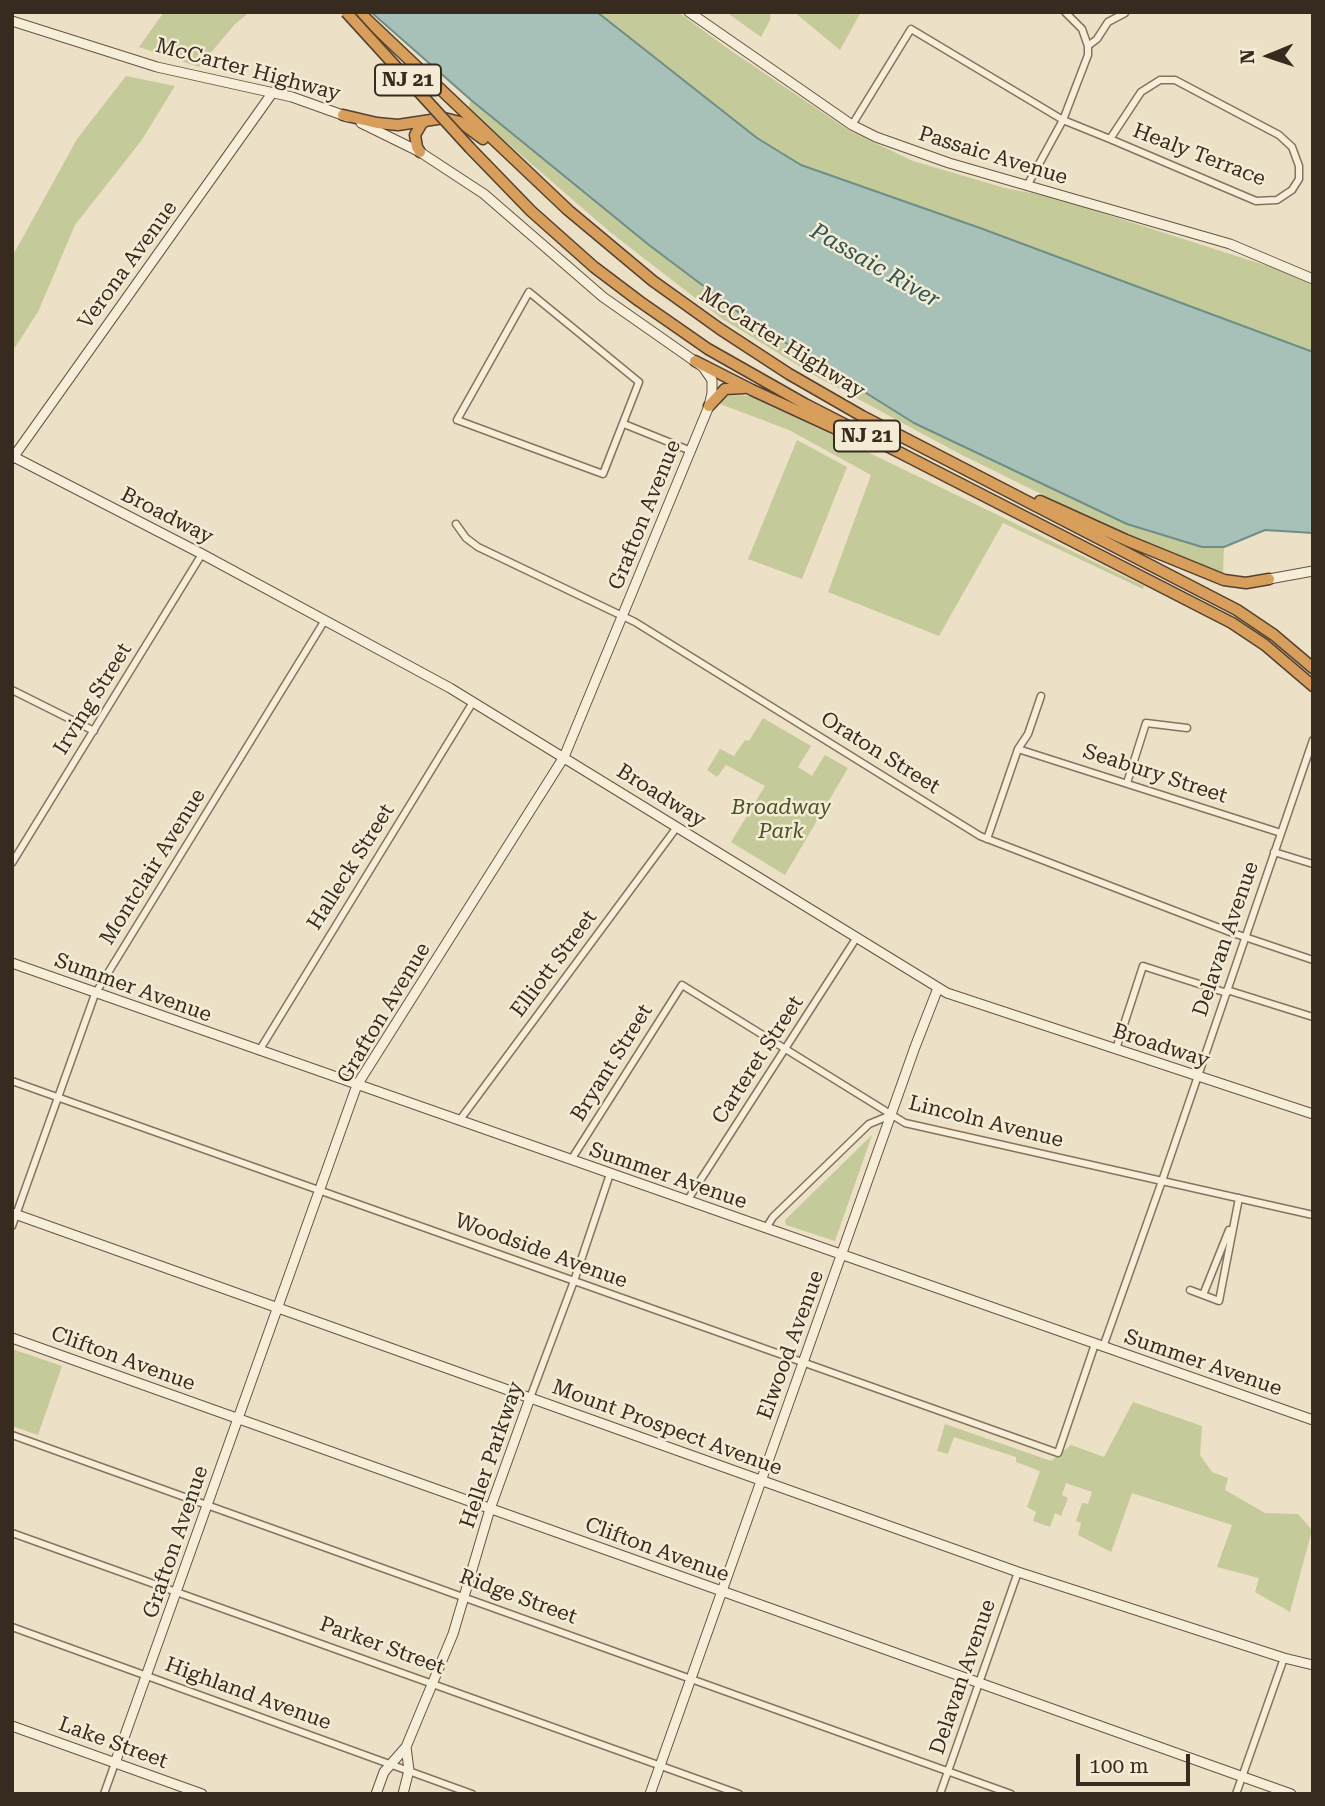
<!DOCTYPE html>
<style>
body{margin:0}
#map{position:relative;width:1325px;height:1806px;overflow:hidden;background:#ece0c6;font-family:"Roboto Serif",serif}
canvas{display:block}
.frame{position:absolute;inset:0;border:14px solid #372b1f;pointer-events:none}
.north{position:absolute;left:1234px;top:21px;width:70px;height:70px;-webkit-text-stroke:5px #f4ebd5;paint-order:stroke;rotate:268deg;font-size:19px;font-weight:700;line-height:28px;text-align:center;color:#372b1f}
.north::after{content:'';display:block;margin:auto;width:24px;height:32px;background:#372b1f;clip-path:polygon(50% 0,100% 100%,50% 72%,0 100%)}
.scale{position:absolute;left:1076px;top:1754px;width:114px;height:32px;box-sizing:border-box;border:4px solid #372b1f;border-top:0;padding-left:9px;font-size:21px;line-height:24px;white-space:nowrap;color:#372b1f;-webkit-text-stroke:5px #f4ebd5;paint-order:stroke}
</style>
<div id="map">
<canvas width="1325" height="1806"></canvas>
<div class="frame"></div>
<div class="north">N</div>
<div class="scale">100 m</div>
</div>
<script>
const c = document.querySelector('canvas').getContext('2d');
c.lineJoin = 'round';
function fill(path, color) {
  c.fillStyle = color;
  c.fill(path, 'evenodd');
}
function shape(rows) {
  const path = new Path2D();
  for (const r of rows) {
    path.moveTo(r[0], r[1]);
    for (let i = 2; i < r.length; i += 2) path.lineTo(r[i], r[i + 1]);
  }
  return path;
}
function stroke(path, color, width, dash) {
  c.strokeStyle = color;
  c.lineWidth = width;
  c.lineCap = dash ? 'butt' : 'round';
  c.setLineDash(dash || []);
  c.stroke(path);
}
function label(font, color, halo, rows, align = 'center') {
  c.font = font + ' "Roboto Serif",serif';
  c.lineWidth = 5;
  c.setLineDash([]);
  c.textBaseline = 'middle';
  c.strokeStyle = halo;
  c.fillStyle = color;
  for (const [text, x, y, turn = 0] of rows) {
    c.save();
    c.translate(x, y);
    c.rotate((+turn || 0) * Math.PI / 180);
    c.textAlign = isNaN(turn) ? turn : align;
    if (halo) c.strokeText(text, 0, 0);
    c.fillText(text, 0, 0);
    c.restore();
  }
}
fill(shape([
 [164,12,250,12,235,24,199,67,139,47],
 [597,12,678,12,727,48,850,131,913,161,1005,188,1052,197,1277,269,1313,285,1313,352,980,228,801,165,757,138],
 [726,12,771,12,770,20,761,37],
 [794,12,861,12,840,50],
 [126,76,175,86,141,141,75,225,38,312,12,352,12,257,77,139],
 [471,100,746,318,914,423,1127,524,1202,547,1224,547,1223,573,1165,551,1086,516,958,453,812,374,721,318,610,232,468,109],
 [738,395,752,396,1144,586,1143,589,1003,523,939,636,828,592,871,475,789,430,720,404,724,396],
 [797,440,847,467,802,579,748,559],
 [763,718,811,746,798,767,812,776,825,755,848,768,785,875,731,842,765,786,726,765,717,777,707,770,720,749,734,756,745,740,749,741],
 [872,1135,835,1241,786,1225,785,1220],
 [12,1349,62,1366,38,1435,12,1426],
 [1133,1402,1202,1426,1200,1455,1212,1472,1228,1478,1225,1490,1265,1513,1298,1514,1312,1530,1290,1612,1255,1592,1259,1578,1217,1567,1232,1525,1132,1493,1111,1552,1078,1535,1081,1523,1076,1521,1082,1503,1088,1504,1092,1492,1066,1483,1062,1495,1068,1498,1061,1516,1055,1513,1050,1527,1033,1521,1036,1512,1027,1507,1040,1471,1016,1462,1016,1457,954,1437,948,1454,937,1451,945,1424,1051,1461,1071,1445,1104,1457]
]), '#c5ca9a');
const water = shape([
 [371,12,597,12,757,138,801,165,980,228,1313,352,1313,533,1265,530,1224,547,1202,547,1127,524,914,423,746,318,649,245,471,100,371,12]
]);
fill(water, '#a7c0b8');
stroke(water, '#6e8e86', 2);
const street = shape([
 [1088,46,1097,39,1108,22,1125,13],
 [1160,80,1175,80,1279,135,1292,147,1299,166,1299,179,1292,190,1277,200,1256,201,1110,139,1141,92,1160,80],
 [852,125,911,29,1063,120,1110,139],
 [1027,186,1063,120,1088,55,1088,46,1082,29,1065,12],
 [529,292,639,382,603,474,457,420,529,292],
 [624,424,691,451],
 [456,524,466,538,478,547,635,622,980,836,1230,932,1313,960],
 [12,690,94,731],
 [1018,749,1281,833],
 [1127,783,1146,723,1187,728],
 [987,839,1018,749,1028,734,1041,696],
 [1274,852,1313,864],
 [12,863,202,554],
 [1227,990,1313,1017],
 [1116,1049,1143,966,1227,993],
 [259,1051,473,702],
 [12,1081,1058,1453,1095,1344],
 [459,1121,677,827],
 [571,1160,682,985,905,1123,1313,1215],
 [687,1201,857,937],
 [12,1226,95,994,325,620],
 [766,1228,773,1217,869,1124,891,1115],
 [1190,1290,1219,1301,1239,1198],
 [1203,1295,1229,1230],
 [1103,1347,1162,1181,1313,740],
 [530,1398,574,1281,610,1174],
 [12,1435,1011,1794],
 [12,1533,739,1794],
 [12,1627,472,1794],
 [104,1794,115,1763],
 [940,1794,1018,1572],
 [1236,1794,1284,1658]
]);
const secondary = shape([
 [689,12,852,125,876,137,949,163,1230,244,1313,279],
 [12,21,157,67,292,97,348,117],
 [12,456,202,554,450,688,947,993,1313,1114],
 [12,459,273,92],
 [1269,579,1313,571],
 [12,963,1313,1420],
 [12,1213,1018,1572,1284,1658,1313,1665],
 [12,1338,1291,1794],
 [12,1726,202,1794],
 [115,1763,357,1085,564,757,709,406,712,393,712,380,703,367,603,297,484,194,420,152,361,123],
 [376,1794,384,1772,406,1747,453,1634,490,1509,530,1398],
 [403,1794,409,1770,406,1747],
 [650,1794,915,1047,938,988]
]);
const highway = shape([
 [359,12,568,210,653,281,720,329,789,374,862,416,1237,610,1274,635,1313,668],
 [343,115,377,123,398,125,444,118,460,122,483,139],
 [470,148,531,211,594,267,639,301,708,349,805,404,1232,623,1265,645,1313,686],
 [420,152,417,147,415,135,422,123,426,121],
 [695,361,752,390,860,440],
 [709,406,725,389,744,388],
 [1040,501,1126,540,1224,580,1246,583,1269,579]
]);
stroke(street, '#87725c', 9);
stroke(secondary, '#68533f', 11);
stroke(highway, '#554130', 13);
stroke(street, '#f7eed9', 6);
stroke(secondary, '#f7eed9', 9);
stroke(highway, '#d79f5b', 10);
const highwayBridge = shape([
 [346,12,470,148]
]);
stroke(highwayBridge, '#554130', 13, []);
stroke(highwayBridge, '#d79f5b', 10);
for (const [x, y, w] of [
 [408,80,66],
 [867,436,66]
]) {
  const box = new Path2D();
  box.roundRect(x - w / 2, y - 15.5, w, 31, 5);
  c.fillStyle = '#f4ebd5';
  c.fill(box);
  stroke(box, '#372b1f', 2);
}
label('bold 19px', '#372b1f', null, [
 ["NJ 21",408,80],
 ["NJ 21",867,436]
]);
label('21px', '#372b1f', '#f4ebd5', [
 ["McCarter Highway",248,70,15],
 ["Healy Terrace",1199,155,21],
 ["Passaic Avenue",993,156,17],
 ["Verona Avenue",128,265,-54],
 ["McCarter Highway",782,343,32],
 ["Grafton Avenue",645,515,-68],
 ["Broadway",167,516,27],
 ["Irving Street",93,699,-58],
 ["Oraton Street",880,753,32],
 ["Seabury Street",1155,774,18],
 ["Broadway",661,796,32],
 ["Montclair Avenue",153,867,-58],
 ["Halleck Street",351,867,-58],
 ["Delavan Avenue",1226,939,-71],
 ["Elliott Street",554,964,-53],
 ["Summer Avenue",133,988,20],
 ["Grafton Avenue",384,1013,-59],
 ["Broadway",1161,1046,18],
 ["Carteret Street",758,1060,-57],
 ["Bryant Street",612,1063,-58],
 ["Lincoln Avenue",986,1122,14],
 ["Summer Avenue",668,1176,19],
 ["Woodside Avenue",541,1251,20],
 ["Elwood Avenue",791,1345,-70],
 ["Clifton Avenue",123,1359,20],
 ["Summer Avenue",1203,1363,19],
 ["Mount Prospect Avenue",667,1428,20],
 ["Heller Parkway",492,1455,-71],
 ["Grafton Avenue",176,1542,-71],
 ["Clifton Avenue",657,1550,20],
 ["Ridge Street",518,1597,20],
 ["Parker Street",382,1646,20],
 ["Delavan Avenue",963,1677,-71],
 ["Highland Avenue",248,1694,20],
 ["Lake Street",113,1743,20]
]);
label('italic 21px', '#485327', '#f4ebd5', [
 ["Broadway",781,808],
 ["Park",781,832]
]);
label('italic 23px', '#305653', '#f4ebd5', [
 ["Passaic River",875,266,30]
]);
</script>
